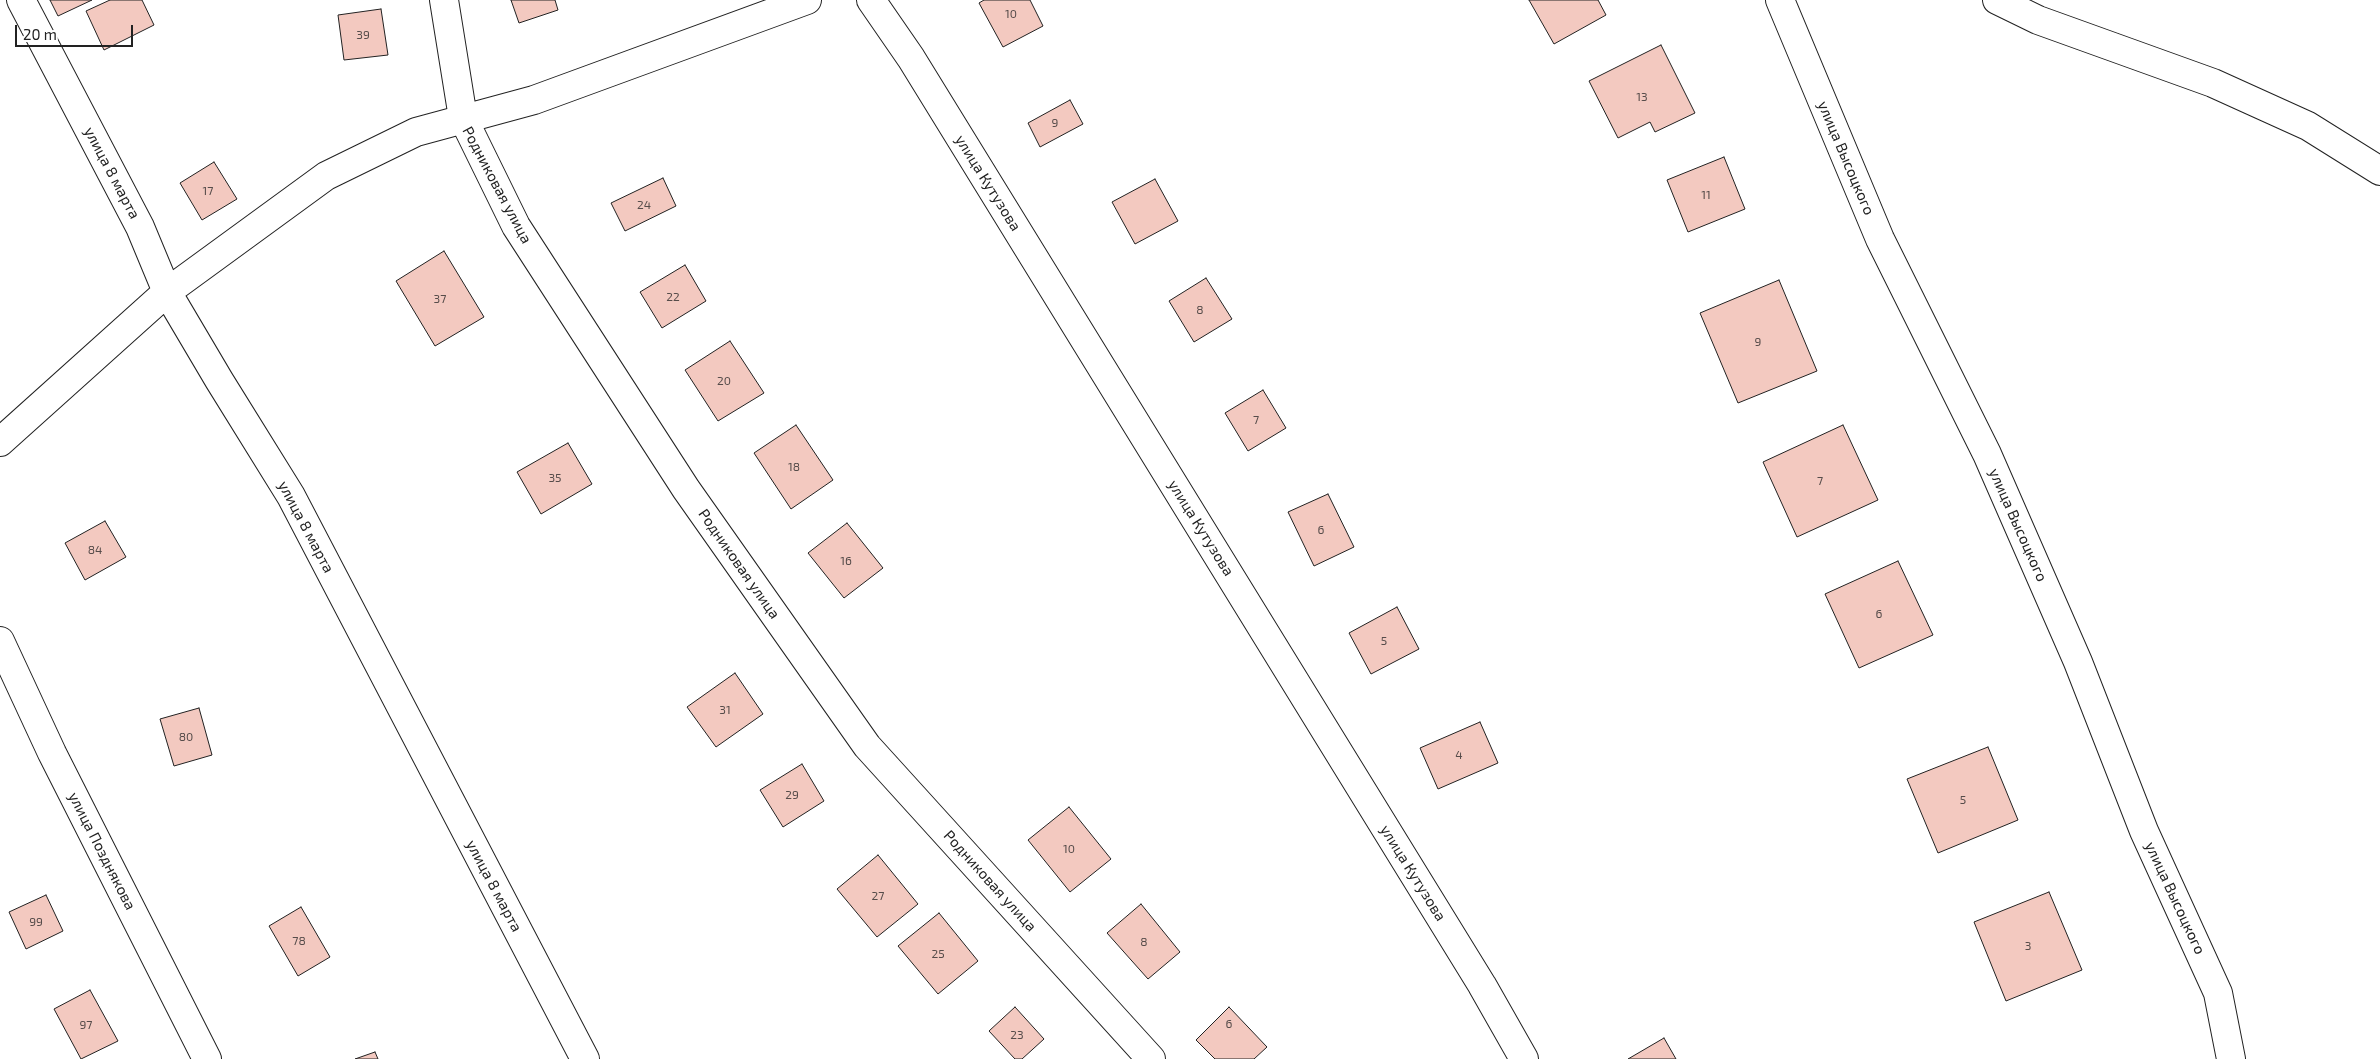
<!DOCTYPE html>
<meta charset="utf-8">
<style>
body{margin:0}
#map{position:relative;width:2380px;height:1059px;overflow:hidden;background:#fff;font-family:"Exo 2",sans-serif}
canvas{display:block}
.scale{position:absolute;left:15px;top:25px;width:118px;height:22px;box-sizing:border-box;border:2px solid #222;border-top:0;padding-left:6px;font-size:15px;line-height:18px;white-space:nowrap;color:#222;-webkit-text-stroke:4px #fff;paint-order:stroke}
</style>
<div id="map">
<canvas width="2380" height="1059"></canvas>
<div class="scale">20 m</div>
</div>
<script>
const c = document.querySelector('canvas').getContext('2d');
c.lineJoin = 'round';
function fill(path, color) {
  c.fillStyle = color;
  c.fill(path, 'evenodd');
}
function shape(rows) {
  const path = new Path2D();
  for (const r of rows) {
    path.moveTo(r[0], r[1]);
    for (let i = 2; i < r.length; i += 2) path.lineTo(r[i], r[i + 1]);
  }
  return path;
}
function stroke(path, color, width, dash) {
  c.strokeStyle = color;
  c.lineWidth = width;
  c.lineCap = dash ? 'butt' : 'round';
  c.setLineDash(dash || []);
  c.stroke(path);
}
function label(font, color, halo, rows, align = 'center') {
  c.font = font + ' "Exo 2",sans-serif';
  c.lineWidth = 4;
  c.setLineDash([]);
  c.textBaseline = 'middle';
  c.strokeStyle = halo;
  c.fillStyle = color;
  for (const [text, x, y, turn = 0] of rows) {
    c.save();
    c.translate(x, y);
    c.rotate((+turn || 0) * Math.PI / 180);
    c.textAlign = isNaN(turn) ? turn : align;
    if (halo) c.strokeText(text, 0, 0);
    c.fillText(text, 0, 0);
    c.restore();
  }
}
const building = shape([
 [50,0,92,0,58,16,50,0],
 [110,0,142,0,154,25,104,50,86,11,110,0],
 [511,0,555,0,558,10,519,23,511,0],
 [984,0,1030,0,1043,26,1003,47,979,3,984,0],
 [1529,0,1598,0,1606,15,1554,44,1529,0],
 [381,9,388,55,344,60,338,15,381,9],
 [1661,45,1695,113,1655,132,1650,122,1618,138,1589,81,1661,45],
 [1070,100,1083,124,1040,147,1028,123,1070,100],
 [1724,157,1745,209,1688,232,1667,180,1724,157],
 [214,162,237,199,202,220,180,183,214,162],
 [663,178,676,206,625,231,611,203,663,178],
 [1155,179,1178,221,1135,244,1112,202,1155,179],
 [444,251,484,317,435,346,396,281,444,251],
 [685,265,706,301,662,328,640,292,685,265],
 [1206,278,1232,319,1194,342,1169,301,1206,278],
 [1779,280,1817,371,1738,403,1700,313,1779,280],
 [730,341,764,393,718,421,685,370,730,341],
 [1263,390,1286,428,1248,451,1225,413,1263,390],
 [796,425,833,480,791,509,754,453,796,425],
 [1843,425,1878,500,1797,537,1763,462,1843,425],
 [568,443,592,484,541,514,517,472,568,443],
 [1328,494,1354,547,1314,566,1288,512,1328,494],
 [105,521,126,557,85,580,65,543,105,521],
 [847,523,883,568,844,598,808,553,847,523],
 [1898,561,1933,635,1859,668,1825,594,1898,561],
 [1397,607,1419,649,1371,674,1349,633,1397,607],
 [735,673,763,714,716,747,687,707,735,673],
 [199,708,212,755,174,766,160,719,199,708],
 [1480,722,1498,763,1438,789,1420,748,1480,722],
 [1988,747,2018,820,1938,853,1907,779,1988,747],
 [802,764,824,801,783,827,760,790,802,764],
 [1069,807,1111,859,1070,892,1028,840,1069,807],
 [878,855,918,904,877,937,837,889,878,855],
 [2049,892,2082,970,2006,1001,1974,922,2049,892],
 [46,895,63,931,26,949,9,912,46,895],
 [1141,904,1180,952,1148,979,1107,933,1141,904],
 [301,907,330,957,298,976,269,926,301,907],
 [939,913,978,961,938,994,898,946,939,913],
 [90,990,118,1041,81,1059,54,1009,90,990],
 [1015,1007,1044,1039,1022,1059,1015,1059,989,1031,1015,1007],
 [1229,1007,1267,1047,1254,1059,1215,1059,1196,1040,1229,1007],
 [1664,1038,1676,1059,1628,1059,1664,1038],
 [375,1052,378,1059,355,1059,375,1052]
]);
fill(building, '#f3c9c0');
stroke(building, '#222', 1);
const minor = shape([
 [21,0,140,227,167,292,219,380,291,496,585,1059],
 [444,0,463,118,516,226,686,489,867,746,1151,1059],
 [871,0,911,58,1482,985,1524,1059],
 [1780,0,1880,239,1987,454,2078,662,2144,831,2218,993,2231,1059],
 [1997,0,2038,20,2213,83,2308,126,2380,171],
 [0,442,167,292,326,176,416,132,534,100,807,0],
 [0,641,52,753,207,1059]
]);
stroke(minor, '#222', 30);
stroke(minor, '#fff', 28);
label('12px', '#564c4a', null, [
 ["10",1011,14],
 ["39",363,35],
 ["13",1642,97],
 ["9",1055,123],
 ["17",208,191],
 ["11",1706,195],
 ["24",644,205],
 ["22",673,297],
 ["37",440,299],
 ["8",1200,310],
 ["9",1758,342],
 ["20",724,381],
 ["7",1256,420],
 ["18",794,467],
 ["35",555,478],
 ["7",1820,481],
 ["6",1321,530],
 ["84",95,550],
 ["16",846,561],
 ["6",1879,614],
 ["5",1384,641],
 ["31",725,710],
 ["80",186,737],
 ["4",1459,755],
 ["29",792,795],
 ["5",1963,800],
 ["10",1069,849],
 ["27",878,896],
 ["99",36,922],
 ["78",299,941],
 ["8",1144,942],
 ["3",2028,946],
 ["25",938,954],
 ["6",1229,1024],
 ["97",86,1025],
 ["23",1017,1035]
]);
label('15px', '#222', '#fff', [
 ["улица Высоцкого",1846,158,67],
 ["улица 8 марта",112,173,62],
 ["улица Кутузова",988,183,58],
 ["Родниковая улица",497,185,62],
 ["улица Высоцкого",2018,525,66],
 ["улица 8 марта",306,527,62],
 ["улица Кутузова",1201,528,58],
 ["Родниковая улица",739,564,55],
 ["улица Позднякова",102,851,63],
 ["улица Кутузова",1413,873,58],
 ["Родниковая улица",990,881,48],
 ["улица 8 марта",494,886,62],
 ["улица Высоцкого",2175,898,65]
]);
</script>
